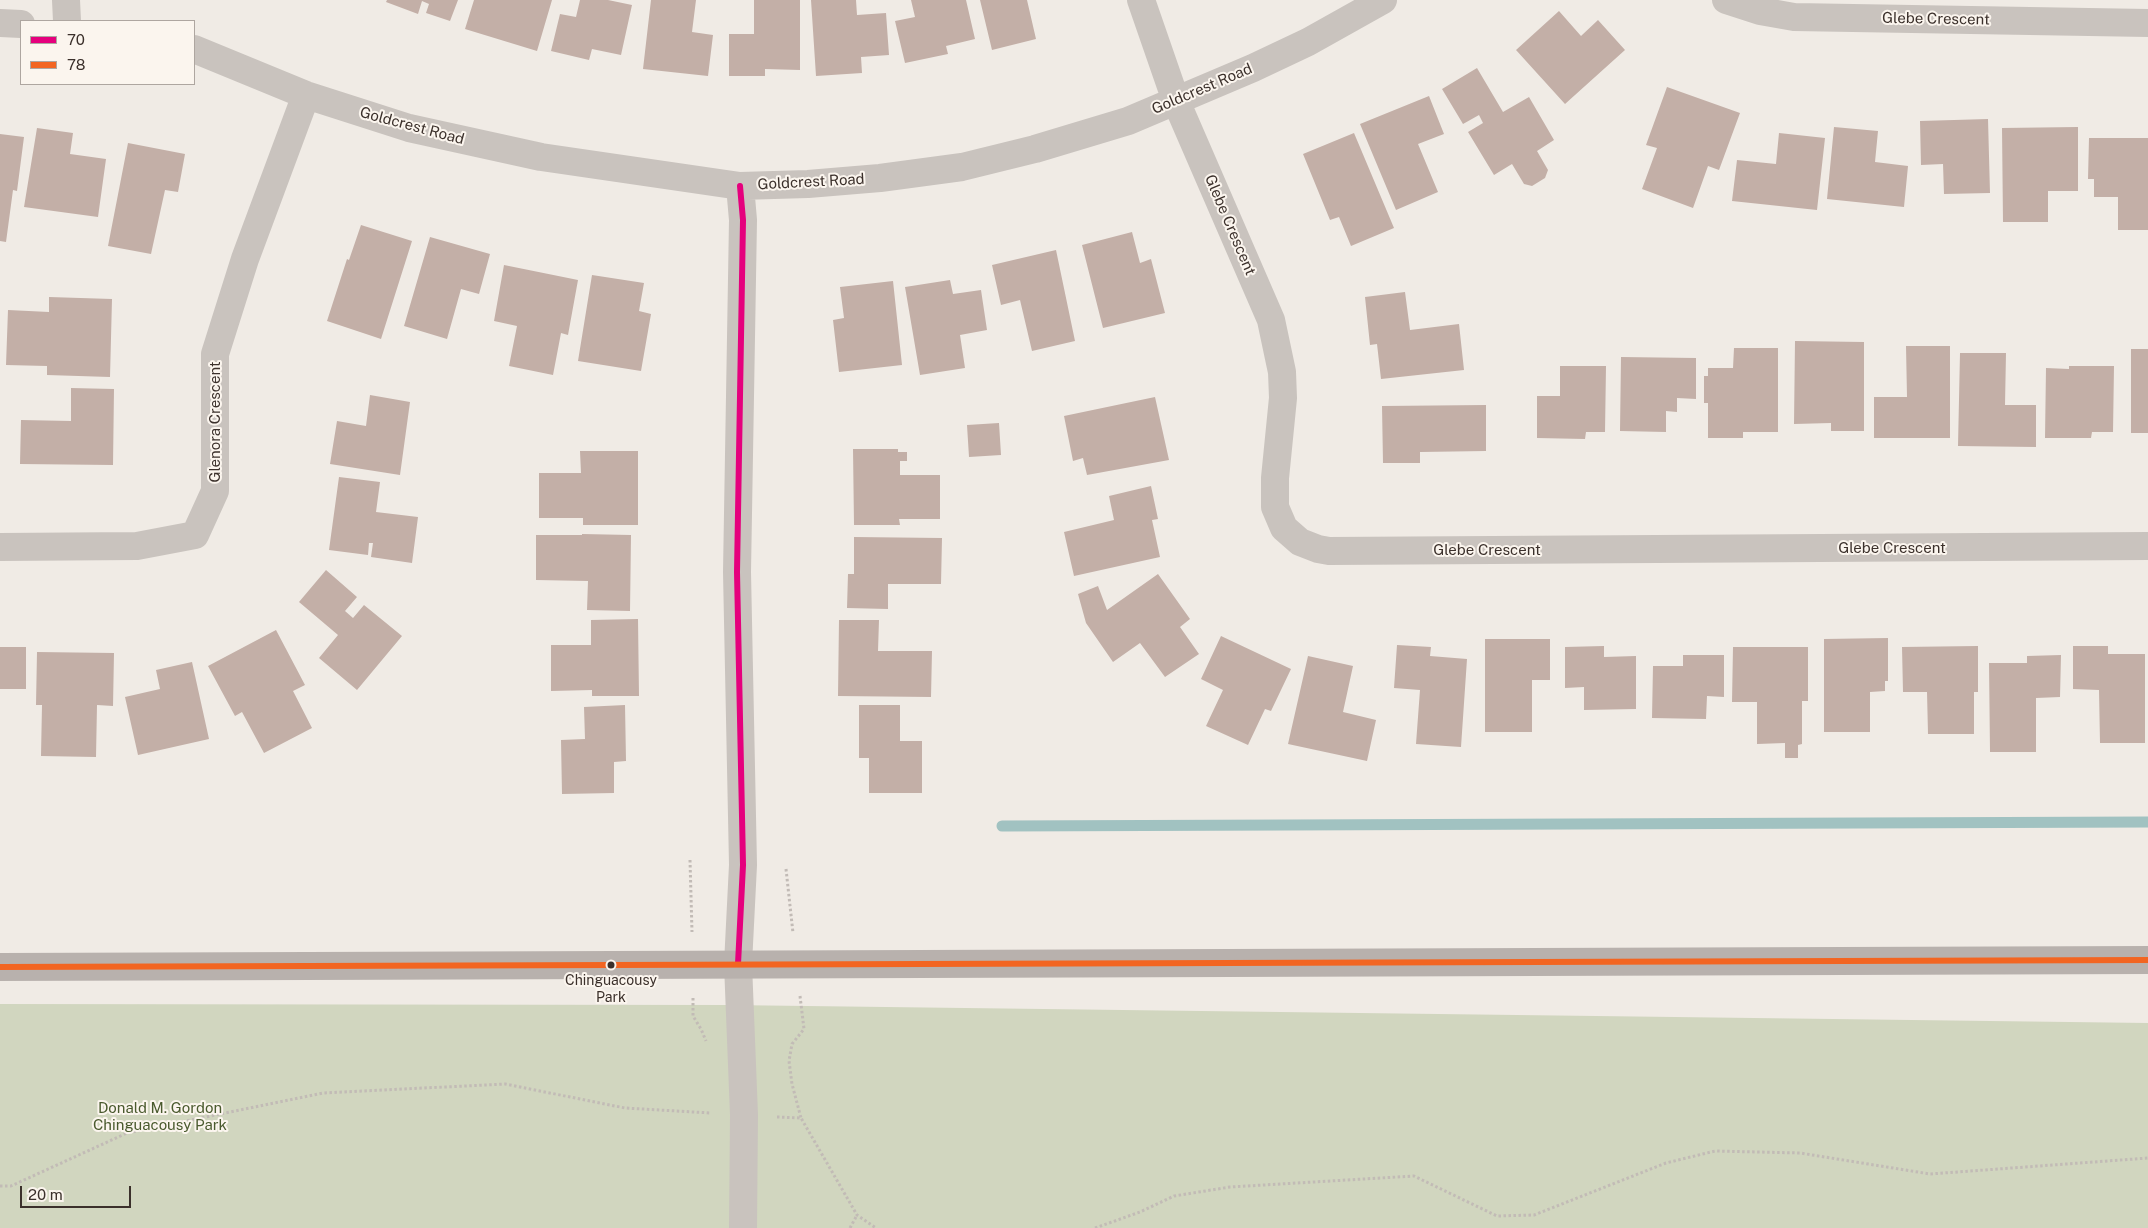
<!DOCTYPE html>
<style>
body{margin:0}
#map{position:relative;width:2148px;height:1228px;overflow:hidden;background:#f0ebe5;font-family:"Public Sans",sans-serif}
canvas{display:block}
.legend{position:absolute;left:20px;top:20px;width:175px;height:65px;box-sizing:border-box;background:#fbf5ee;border:1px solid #aea6a0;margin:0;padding:6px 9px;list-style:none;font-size:15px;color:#3b302b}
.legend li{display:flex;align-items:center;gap:10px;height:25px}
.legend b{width:25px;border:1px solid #aea6a0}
.scale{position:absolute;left:20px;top:1186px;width:111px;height:22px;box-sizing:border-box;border:2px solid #3b302b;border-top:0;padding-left:6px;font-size:15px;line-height:18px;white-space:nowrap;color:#3b302b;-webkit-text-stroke:4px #fbf5ee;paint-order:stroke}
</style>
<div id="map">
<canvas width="2148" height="1228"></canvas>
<ul class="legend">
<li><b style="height:6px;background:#e5007d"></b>70</li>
<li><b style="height:6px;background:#f26522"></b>78</li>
</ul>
<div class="scale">20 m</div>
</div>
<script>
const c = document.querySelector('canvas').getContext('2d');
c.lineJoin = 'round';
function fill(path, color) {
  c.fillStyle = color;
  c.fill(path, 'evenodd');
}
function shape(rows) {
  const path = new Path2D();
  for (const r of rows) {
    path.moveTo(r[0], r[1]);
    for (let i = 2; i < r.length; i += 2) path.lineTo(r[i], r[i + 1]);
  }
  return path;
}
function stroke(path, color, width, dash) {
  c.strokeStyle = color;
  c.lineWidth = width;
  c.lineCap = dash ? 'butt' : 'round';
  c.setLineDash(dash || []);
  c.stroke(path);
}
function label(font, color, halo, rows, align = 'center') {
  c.font = font + ' "Public Sans",sans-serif';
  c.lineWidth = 4;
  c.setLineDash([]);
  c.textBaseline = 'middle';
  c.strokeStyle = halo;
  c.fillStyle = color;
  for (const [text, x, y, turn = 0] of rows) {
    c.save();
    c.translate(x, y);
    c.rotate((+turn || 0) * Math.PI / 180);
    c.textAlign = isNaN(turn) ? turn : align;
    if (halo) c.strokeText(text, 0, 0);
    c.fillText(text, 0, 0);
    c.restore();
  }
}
fill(shape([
 [0,1004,728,1005,2148,1023,2148,1228,0,1228]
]), '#d1d6bf');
stroke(shape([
 [1002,826,2148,822]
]), '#a1c2c1', 11);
fill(shape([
 [387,0,458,0,450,21,426,13,429,4,422,1,418,14,386,2],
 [474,0,552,0,537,51,465,29],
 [580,0,608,0,632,5,621,55,592,49,589,60,551,51,560,14,576,17],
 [651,0,696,0,692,32,713,35,708,76,643,69],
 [754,0,800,0,800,70,765,69,765,76,729,76,729,34,754,34],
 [811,0,856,0,857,15,886,13,889,55,861,57,862,73,816,76],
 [911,0,966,0,975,39,946,46,948,54,905,63,895,21,915,17],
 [980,0,1027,0,1036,39,992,50],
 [1559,11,1581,36,1598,20,1625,50,1565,104,1516,50],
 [1477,68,1503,112,1529,97,1554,140,1537,151,1548,170,1545,178,1532,186,1524,184,1512,164,1494,175,1468,132,1483,123,1479,115,1463,124,1442,89],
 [1667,87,1740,113,1719,170,1708,166,1693,208,1642,189,1657,148,1646,145],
 [1429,96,1444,134,1418,144,1438,192,1396,210,1360,124],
 [1988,119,1990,193,1944,194,1943,164,1921,165,1920,121],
 [1834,127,1878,131,1875,162,1908,166,1904,207,1827,199],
 [2078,127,2078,191,2048,191,2048,222,2003,222,2002,128],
 [37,128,73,133,70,154,106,159,98,217,24,207],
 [1354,133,1394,228,1351,246,1339,217,1330,220,1303,154],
 [1779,133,1825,138,1817,210,1732,201,1737,160,1776,164],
 [0,134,24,137,17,191,13,190,6,242,0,241],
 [2089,138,2148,138,2148,230,2118,230,2118,197,2094,197,2094,179,2088,179],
 [128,143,185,154,178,192,165,190,151,254,108,246],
 [361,225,412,241,381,339,327,321,347,259,349,260],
 [1132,232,1140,263,1151,259,1165,313,1103,328,1082,245],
 [430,237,490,254,479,294,461,289,447,339,404,326],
 [1056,250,1075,341,1032,351,1020,300,1001,305,992,265],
 [504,265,578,280,568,335,561,333,553,375,509,366,517,326,494,321],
 [592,275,644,283,639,311,651,314,641,371,578,361],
 [950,280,953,294,981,290,987,330,960,335,965,368,920,375,905,287],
 [893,281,902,365,839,372,833,320,844,318,840,287],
 [1405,292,1410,330,1459,324,1464,370,1381,379,1377,344,1370,345,1365,297],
 [49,297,112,299,110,377,47,375,47,366,6,365,8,310,49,312],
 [1795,341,1864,342,1864,431,1831,431,1831,423,1794,424],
 [1906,346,1950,346,1950,438,1874,438,1874,397,1907,397],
 [1734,348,1778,348,1778,432,1743,432,1743,438,1708,438,1708,403,1704,403,1704,376,1708,376,1708,368,1733,368],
 [2131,349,2148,349,2148,433,2131,433],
 [1960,353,2006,353,2005,405,2036,405,2036,447,1958,446],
 [1621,357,1696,358,1696,399,1677,398,1677,412,1666,411,1666,432,1620,431],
 [1560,366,1606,366,1605,432,1586,432,1585,439,1537,438,1537,396,1560,396],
 [2069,366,2114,366,2113,432,2092,432,2091,438,2045,438,2046,368,2069,369],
 [71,388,114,389,113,465,20,464,21,420,71,421],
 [370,395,410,402,400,475,330,464,337,421,366,426],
 [1155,397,1169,460,1087,475,1083,458,1073,461,1064,416],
 [1486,405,1486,451,1420,452,1420,463,1383,463,1382,406],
 [999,423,1001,455,969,457,967,425],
 [853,449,898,449,898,452,907,452,907,461,900,461,900,475,940,475,940,519,899,519,900,525,854,525],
 [580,451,638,451,638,525,583,525,583,518,539,518,539,473,581,473],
 [339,477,380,482,376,512,418,517,412,563,371,557,373,543,369,543,368,555,329,550],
 [1151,486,1158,519,1152,520,1160,557,1074,576,1064,532,1114,520,1109,496],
 [582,534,631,535,630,611,587,610,588,581,536,580,536,535,582,535],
 [854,537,942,538,941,584,888,584,888,609,847,608,848,574,854,574],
 [326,570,357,597,345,611,353,618,364,605,402,636,357,690,319,658,338,635,299,602],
 [1158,574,1190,619,1180,627,1199,654,1165,677,1140,643,1113,662,1086,623,1078,594,1098,586,1107,610],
 [638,619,639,696,592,696,592,690,551,691,551,645,591,645,591,620],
 [839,620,879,620,878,651,932,651,931,697,838,696],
 [276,630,305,685,293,691,312,728,264,753,242,712,235,716,208,666],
 [1221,636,1291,669,1271,711,1265,709,1248,745,1206,726,1223,690,1201,679],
 [1888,638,1888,681,1885,681,1885,691,1870,692,1870,732,1824,732,1824,639],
 [1485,639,1550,639,1550,680,1532,680,1532,732,1485,732],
 [1397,645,1431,647,1430,656,1467,659,1461,747,1416,744,1420,690,1394,688],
 [1604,646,1604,657,1636,656,1636,709,1584,710,1584,687,1565,688,1565,647],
 [1978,646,1978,692,1974,692,1974,734,1928,734,1927,692,1903,692,1902,647],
 [2073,646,2108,646,2108,654,2145,654,2145,743,2100,743,2099,690,2073,689],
 [0,647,26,647,26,689,0,689],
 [1733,647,1808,647,1808,701,1802,701,1802,744,1798,745,1798,758,1785,758,1785,743,1757,744,1757,702,1732,702],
 [37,652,114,653,113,706,97,705,96,757,41,756,42,705,36,705],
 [1683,655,1724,655,1724,697,1707,696,1706,719,1652,718,1653,666,1683,666],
 [2061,655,2060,697,2036,698,2036,752,1990,752,1989,663,2027,663,2027,656],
 [1308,656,1353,666,1343,712,1376,720,1367,761,1288,744],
 [192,662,209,739,138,755,125,697,160,689,156,670],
 [625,705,626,761,614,762,614,793,562,794,561,740,585,739,584,707],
 [859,705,900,705,900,741,922,741,922,793,869,793,869,758,859,758]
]), '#c3afa7');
stroke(shape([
 [690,860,692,932],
 [786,869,793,933],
 [800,996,804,1029,792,1044,789,1061,792,1084,801,1118],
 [693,998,693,1016,701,1029,706,1041],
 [777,1117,801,1118,857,1215,876,1228],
 [0,1186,11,1186,127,1133,323,1093,505,1084,625,1108,711,1113],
 [850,1228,857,1215],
 [1095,1228,1140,1212,1174,1196,1230,1187,1414,1176,1497,1216,1534,1215,1666,1163,1715,1151,1800,1153,1930,1174,2148,1158]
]), '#c2bbb6', 3, [2.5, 2.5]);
stroke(shape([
 [66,0,67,21],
 [1141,0,1176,101,1271,320,1282,372,1283,398,1275,478,1275,507,1284,528,1300,542,1318,549,1329,551,2148,546],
 [1726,0,1760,11,1794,17,2148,23],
 [0,23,21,24],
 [194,49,306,95,409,128,541,157,740,186,808,184,880,178,962,167,1035,149,1128,121,1253,68,1308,42,1383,0],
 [740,186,743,220,737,572,743,865,738,964,744,1115,743,1228],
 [0,547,137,546,195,535,215,491,215,354,245,259,306,95]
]), '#c9c3be', 28);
stroke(shape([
 [0,967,2148,960]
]), '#b8b1ad', 28);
stroke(shape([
 [738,964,743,865,737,572,743,220,740,186]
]), '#e5007d', 6);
stroke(shape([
 [0,967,2148,960]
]), '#f26522', 6);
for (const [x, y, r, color] of [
 [611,965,4.5,"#3b302b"]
]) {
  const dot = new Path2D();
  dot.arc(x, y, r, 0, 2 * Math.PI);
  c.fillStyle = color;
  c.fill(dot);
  stroke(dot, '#fbf5ee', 2);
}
label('14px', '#3b302b', '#fbf5ee', [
 ["Chinguacousy",611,981],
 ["Park",611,998]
]);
label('15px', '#3b302b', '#fbf5ee', [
 ["Glebe Crescent",1936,19,1],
 ["Goldcrest Road",1202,89,-23],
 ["Goldcrest Road",412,126,15],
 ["Goldcrest Road",811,182,-3],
 ["Glebe Crescent",1230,225,67],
 ["Glenora Crescent",215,422,-90],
 ["Glebe Crescent",1892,548],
 ["Glebe Crescent",1487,550]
]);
label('15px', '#4a5a2e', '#fbf5ee', [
 ["Donald M. Gordon",160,1108],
 ["Chinguacousy Park",160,1125]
]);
</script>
